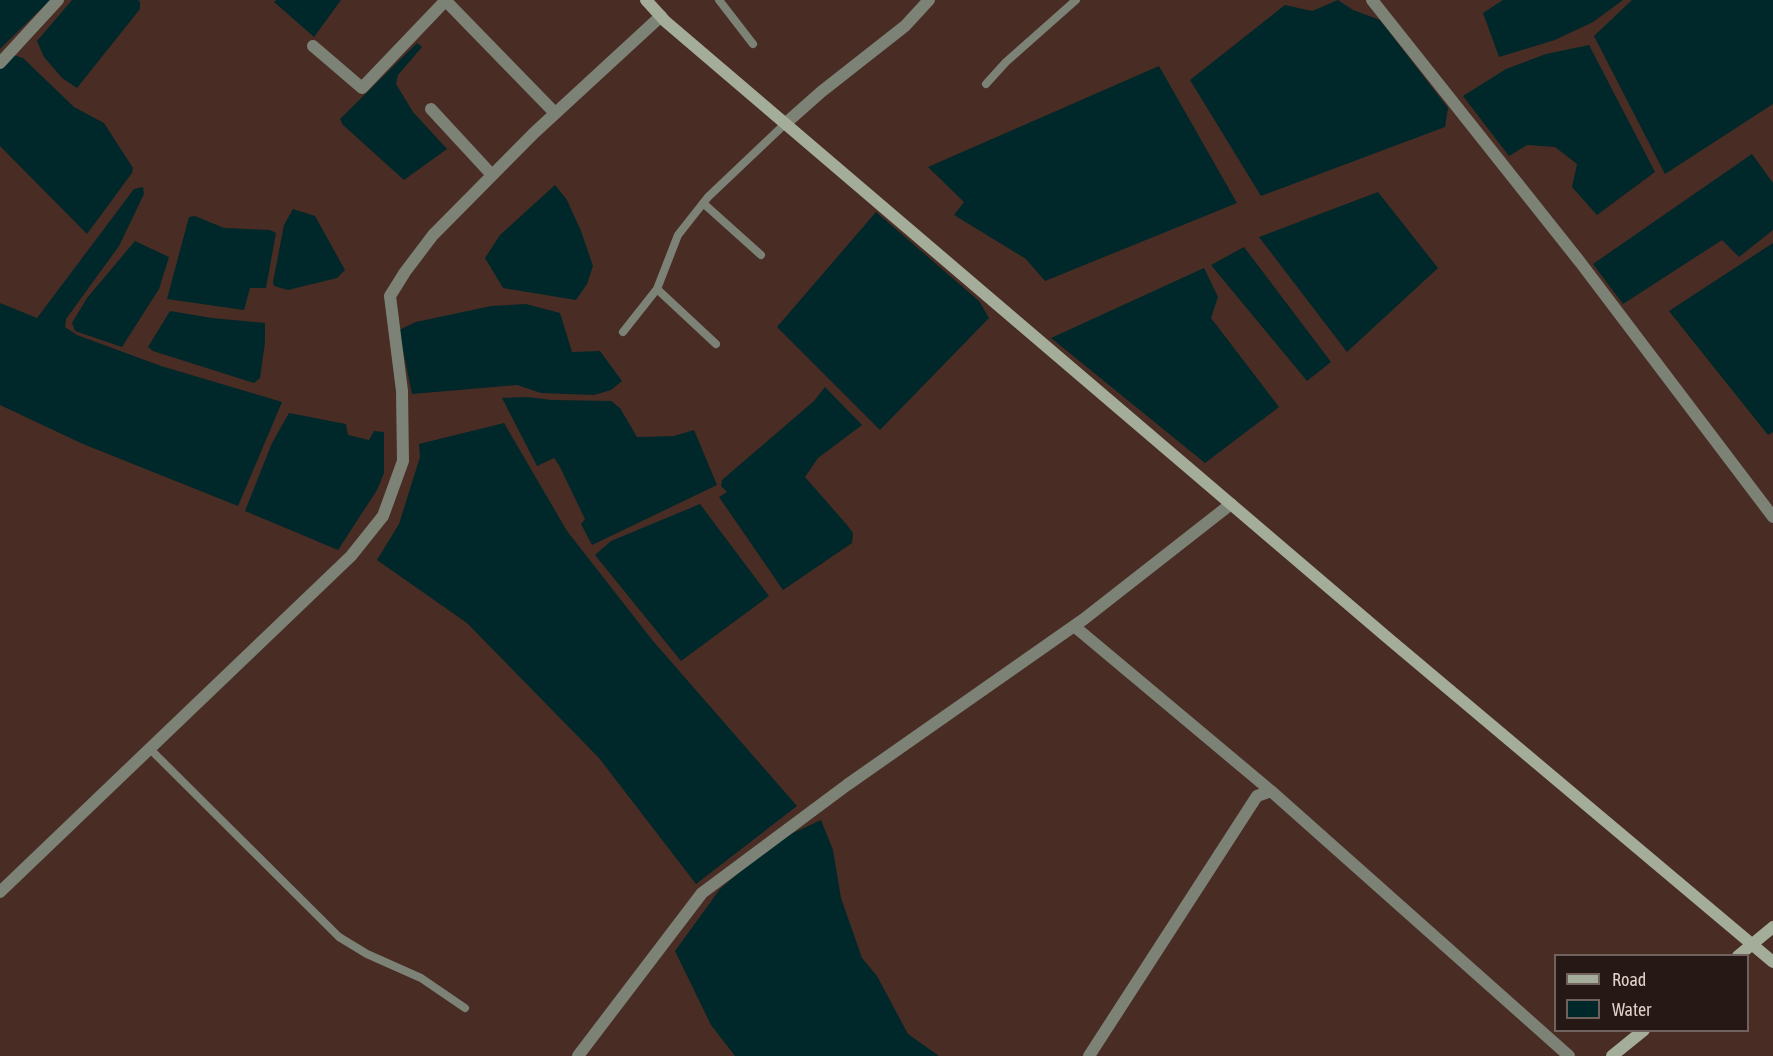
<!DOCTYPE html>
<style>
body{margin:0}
#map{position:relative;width:1773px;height:1056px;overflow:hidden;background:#492d24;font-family:"Asap Condensed",sans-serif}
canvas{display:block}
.legend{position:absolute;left:1554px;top:954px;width:195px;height:78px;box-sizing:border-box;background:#261915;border:2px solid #71625d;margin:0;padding:8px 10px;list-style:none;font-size:18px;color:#e2cfc9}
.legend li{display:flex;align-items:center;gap:12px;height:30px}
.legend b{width:30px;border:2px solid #71625d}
</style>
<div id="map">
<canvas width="1773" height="1056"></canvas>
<ul class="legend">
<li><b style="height:8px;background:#a4ad99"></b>Road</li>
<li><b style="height:16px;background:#002729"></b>Water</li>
</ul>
</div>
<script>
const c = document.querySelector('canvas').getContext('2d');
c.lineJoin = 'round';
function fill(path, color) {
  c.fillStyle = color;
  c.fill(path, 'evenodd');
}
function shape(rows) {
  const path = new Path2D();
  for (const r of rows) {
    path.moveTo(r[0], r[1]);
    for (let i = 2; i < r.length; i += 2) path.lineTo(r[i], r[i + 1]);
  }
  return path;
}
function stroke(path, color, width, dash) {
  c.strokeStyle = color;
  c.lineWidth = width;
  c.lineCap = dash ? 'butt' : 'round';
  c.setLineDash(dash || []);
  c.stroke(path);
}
fill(shape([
 [0,0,50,0,0,49],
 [72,0,138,0,140,2,140,9,77,88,62,78,44,57,37,41],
 [276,0,341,0,314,37,274,2],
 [1338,0,1353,10,1380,20,1448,108,1445,127,1261,196,1190,80,1285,5,1312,11],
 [1503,0,1623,0,1593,22,1555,40,1499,57,1483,13],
 [1632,0,1773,0,1773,104,1665,174,1594,36],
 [417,43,422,47,398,75,396,84,413,112,447,149,404,180,343,125,340,119],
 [1589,45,1655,172,1597,215,1572,187,1577,164,1555,147,1527,145,1509,156,1463,96,1506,69,1546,54],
 [10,54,23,58,74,107,104,123,133,168,132,173,87,234,0,146,0,66],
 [1159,66,1237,203,1045,281,1026,259,954,215,964,202,928,167],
 [1752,154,1773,183,1773,230,1739,257,1722,240,1623,304,1593,264],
 [555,185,567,200,581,231,593,266,587,284,576,300,503,288,485,258,500,235],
 [143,187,144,194,119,246,66,319,65,327,77,335,161,366,282,402,238,506,83,444,0,405,0,303,37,318,134,189],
 [1378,192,1438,268,1347,352,1259,237],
 [293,209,315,216,345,270,337,278,288,290,274,286,273,282,284,225],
 [876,212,979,301,989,318,880,430,777,327],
 [195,216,224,228,270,230,276,233,266,288,250,288,244,310,167,299,189,217],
 [135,241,169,257,159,289,122,347,75,331,72,323,87,298],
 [1773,243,1773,432,1768,435,1669,311],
 [1244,247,1331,362,1307,381,1211,265],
 [1204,268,1218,297,1211,318,1279,407,1205,463,1051,338],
 [526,304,560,313,572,352,600,351,622,381,611,390,594,395,541,393,517,385,412,394,399,330,416,322,491,306],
 [170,311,212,318,265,323,265,342,260,378,254,383,153,351,148,347],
 [825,387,862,425,818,458,805,477,847,525,853,533,852,543,783,590,719,497,727,492,721,486,722,480,814,401],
 [527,397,552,400,611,401,620,408,637,437,674,436,694,430,717,485,592,545,581,524,585,519,559,465,554,458,537,466,502,398],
 [289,413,346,424,348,435,369,440,374,431,384,432,384,473,377,490,338,550,245,511,272,443],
 [504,423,567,531,653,641,797,806,696,884,599,758,467,623,377,560,399,524,420,457,419,444],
 [700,504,769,596,681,661,595,555,611,541],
 [821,820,833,850,841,898,862,958,877,976,908,1034,939,1056,735,1056,711,1025,675,951,720,889,776,841]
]), '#002729');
stroke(shape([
 [719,0,753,44],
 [986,84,1006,62,1076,0],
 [703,203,761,255],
 [657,289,716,344],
 [623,332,657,289,678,235,708,197,786,123],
 [150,749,339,937,367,954,421,978,465,1008]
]), '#7c8276', 8);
stroke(shape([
 [1372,0,1580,262,1773,517],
 [446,1,555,113],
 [313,46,362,88,446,0],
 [0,63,58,0],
 [431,109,492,175],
 [786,123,821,92,905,26,929,0],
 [1074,626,1271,791],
 [0,892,351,556,383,516,403,461,402,391,390,296,405,272,433,235,534,133,661,16],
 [578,1056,702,893,847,785,1084,619,1231,504],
 [1089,1056,1257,796,1271,791,1569,1056]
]), '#7c8276', 12);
stroke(shape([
 [646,0,665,21,1389,639,1773,962],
 [1738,956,1773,927],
 [1612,1056,1644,1030]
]), '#a4ad99', 12);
</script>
